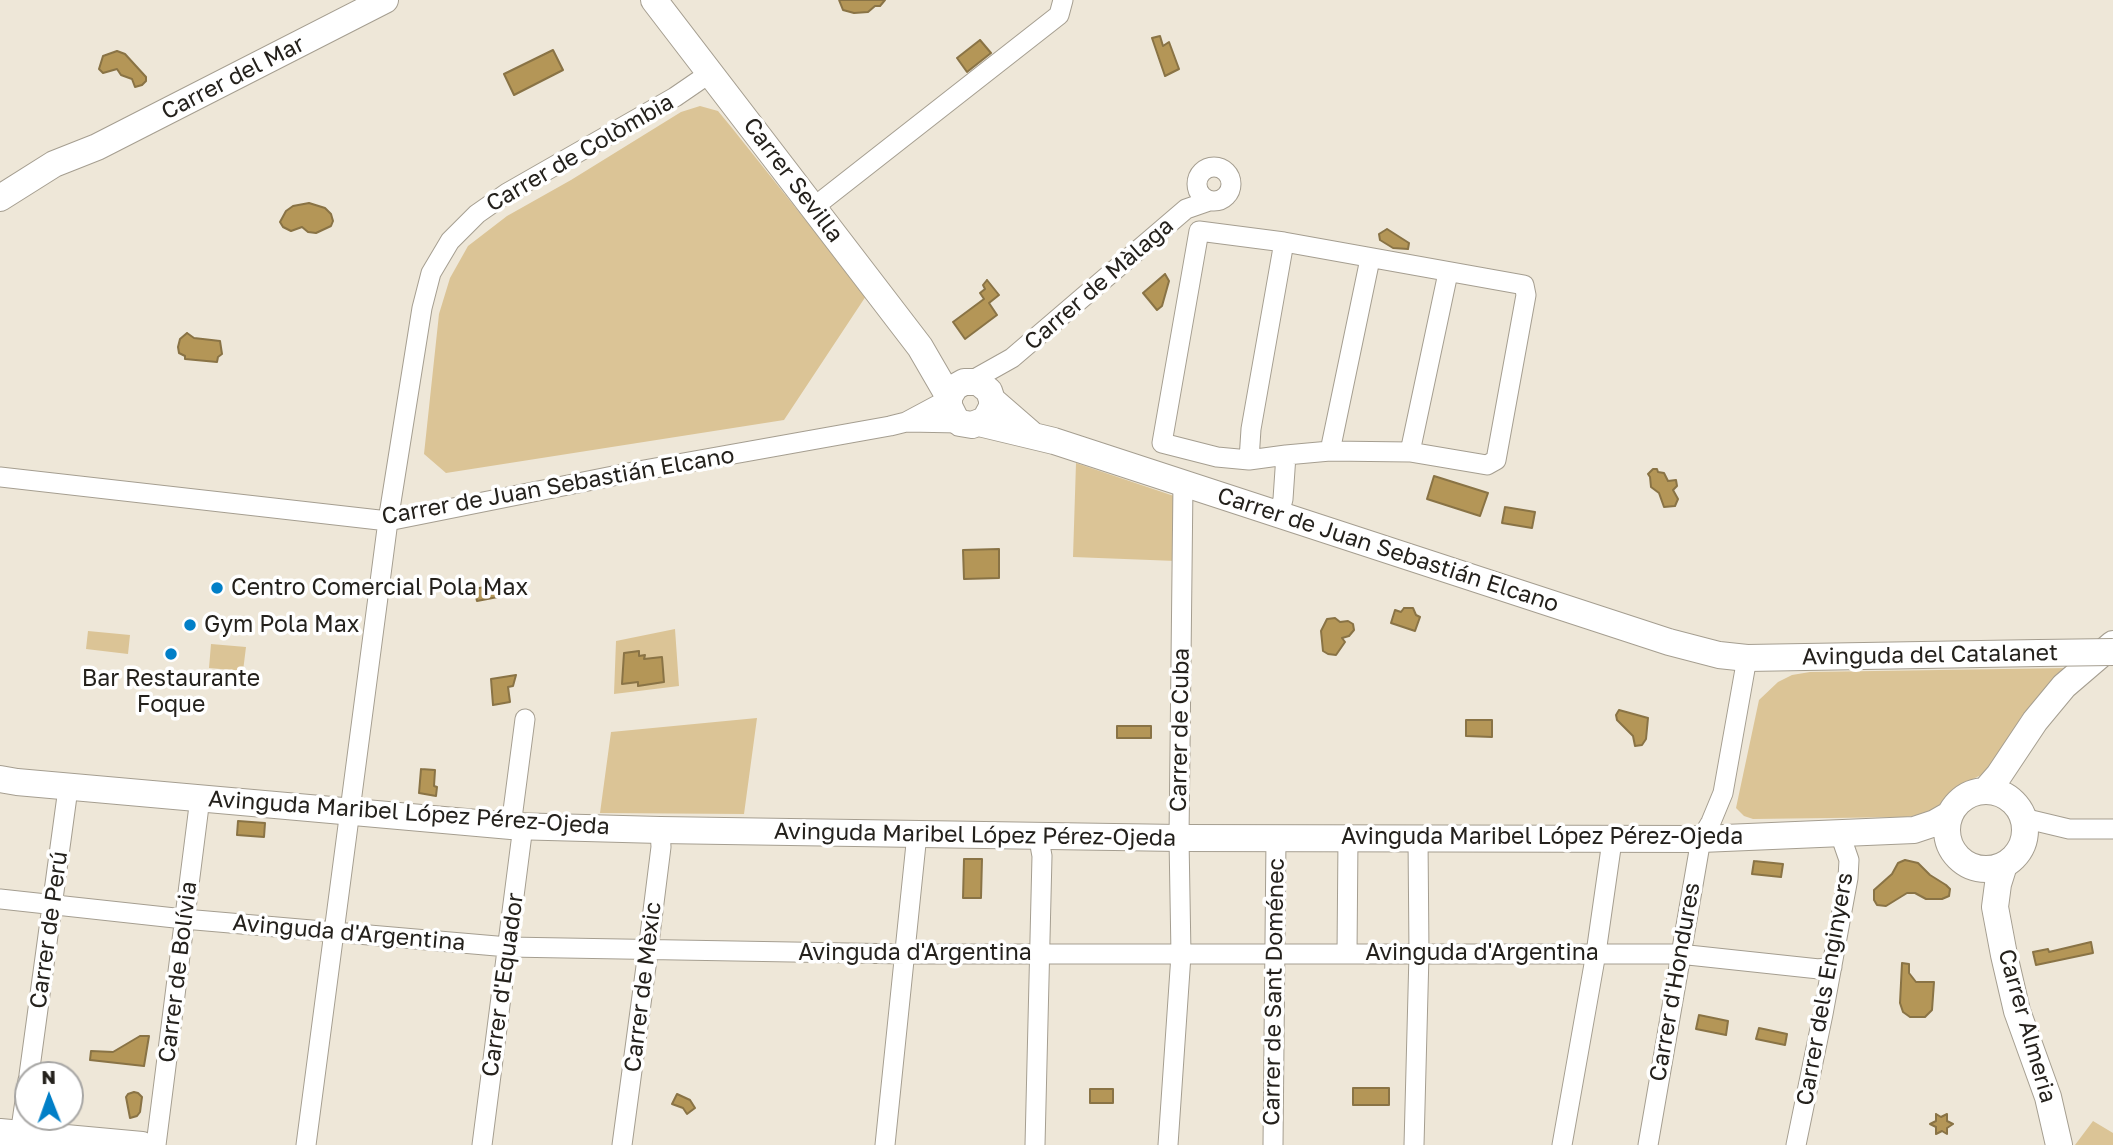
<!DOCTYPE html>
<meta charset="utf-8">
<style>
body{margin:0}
#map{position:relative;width:2113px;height:1145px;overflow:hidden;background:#eee7d8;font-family:"Golos Text",sans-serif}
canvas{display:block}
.north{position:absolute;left:14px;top:1061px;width:70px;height:70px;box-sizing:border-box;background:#fff;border:2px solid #a7a6a4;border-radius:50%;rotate:359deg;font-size:19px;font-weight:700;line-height:28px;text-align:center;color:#24211c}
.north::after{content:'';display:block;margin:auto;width:24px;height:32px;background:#017fc7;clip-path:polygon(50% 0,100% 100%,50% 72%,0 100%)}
</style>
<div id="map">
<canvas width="2113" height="1145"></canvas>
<div class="north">N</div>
</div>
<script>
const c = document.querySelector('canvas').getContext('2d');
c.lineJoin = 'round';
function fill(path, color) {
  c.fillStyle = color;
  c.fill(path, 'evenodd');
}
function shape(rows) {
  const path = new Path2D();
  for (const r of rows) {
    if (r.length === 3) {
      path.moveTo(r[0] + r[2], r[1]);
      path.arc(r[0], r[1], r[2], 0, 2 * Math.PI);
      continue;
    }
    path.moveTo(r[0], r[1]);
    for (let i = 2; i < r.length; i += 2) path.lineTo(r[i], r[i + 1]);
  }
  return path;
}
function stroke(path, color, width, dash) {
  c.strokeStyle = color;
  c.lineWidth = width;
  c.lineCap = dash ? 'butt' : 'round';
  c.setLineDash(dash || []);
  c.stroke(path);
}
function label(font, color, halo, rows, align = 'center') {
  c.font = font + ' "Golos Text",sans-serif';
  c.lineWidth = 7;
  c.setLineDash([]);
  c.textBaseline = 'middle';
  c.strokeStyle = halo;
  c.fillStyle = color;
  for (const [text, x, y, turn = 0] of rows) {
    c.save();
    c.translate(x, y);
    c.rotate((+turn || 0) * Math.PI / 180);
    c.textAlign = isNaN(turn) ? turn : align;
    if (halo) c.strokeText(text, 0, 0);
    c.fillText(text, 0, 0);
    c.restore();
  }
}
fill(shape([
 [700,106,718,111,732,128,866,296,784,420,446,473,424,454,439,314,450,278,468,246,507,216,571,180,681,112],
 [1076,463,1177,497,1176,561,1073,557],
 [675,629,679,686,614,694,616,641],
 [88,631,130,635,128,654,86,649],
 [211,644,246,647,243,671,209,668],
 [2069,668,2021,717,1992,773,1979,776,1955,788,1941,806,1926,814,1905,817,1753,819,1744,816,1736,808,1759,700,1778,682,1792,675,1810,672],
 [757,718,744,814,600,813,611,732],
 [2093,1121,2113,1133,2113,1145,2075,1145]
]), '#dbc496');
const water = shape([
 [839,0,885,0,880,6,875,6,868,12,854,13,843,10,839,0],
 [1160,36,1163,46,1169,42,1179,69,1165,76,1152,38,1160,36],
 [980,40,991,53,967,72,957,58,980,40],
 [553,50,563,70,514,95,504,74,553,50],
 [117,51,125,54,146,77,146,81,142,85,135,87,132,79,121,75,117,69,103,73,99,69,103,56,117,51],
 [309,203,325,208,331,214,333,221,331,226,316,233,308,232,302,227,291,231,283,227,280,222,286,211,293,206,309,203],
 [1387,229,1409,243,1408,249,1393,248,1380,240,1379,234,1387,229],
 [1165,274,1169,281,1162,306,1157,310,1143,293,1165,274],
 [987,280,999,295,989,303,997,315,965,339,953,322,984,299,980,293,985,289,983,285,987,280],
 [187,333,194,338,220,341,222,354,218,357,217,362,185,359,185,356,179,353,178,347,180,339,187,333],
 [1653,469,1657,469,1658,472,1664,473,1668,481,1676,480,1677,486,1673,490,1678,499,1675,506,1664,507,1659,493,1651,487,1650,477,1648,474,1653,469],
 [1434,476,1488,493,1480,516,1427,499,1434,476],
 [1505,507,1535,512,1532,528,1502,523,1505,507],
 [999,549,999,578,964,579,963,550,999,549],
 [500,584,501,587,507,586,508,592,503,593,503,596,477,601,474,589,500,584],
 [1404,608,1413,608,1416,615,1420,617,1415,631,1391,623,1395,610,1401,612,1404,608],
 [1335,618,1340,622,1348,621,1353,624,1354,630,1349,636,1342,638,1345,642,1336,655,1328,654,1323,651,1321,631,1327,619,1335,618],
 [639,651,639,656,645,655,644,659,662,657,664,682,638,686,638,682,622,684,624,653,639,651],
 [516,675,513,686,508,687,510,702,493,705,491,679,516,675],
 [1619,710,1648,718,1646,739,1642,745,1635,746,1633,736,1617,720,1616,715,1619,710],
 [1466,720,1492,720,1492,737,1466,736,1466,720],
 [1117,726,1151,726,1151,738,1117,738,1117,726],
 [421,769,435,770,434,786,437,787,436,796,419,793,421,769],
 [238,821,265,823,264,837,237,835,238,821],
 [964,859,982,859,981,898,963,898,964,859],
 [1905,860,1918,863,1930,875,1946,885,1950,889,1949,896,1942,899,1926,899,1915,893,1907,893,1886,906,1877,905,1874,900,1874,890,1892,874,1898,863,1905,860],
 [1754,861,1783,864,1781,877,1752,874,1754,861],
 [2091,942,2093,953,2036,965,2033,952,2048,949,2049,952,2091,942],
 [1902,963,1909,964,1909,973,1916,982,1934,982,1932,1010,1925,1017,1910,1017,1903,1012,1900,1003,1902,963],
 [1699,1015,1728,1021,1726,1035,1696,1029,1699,1015],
 [1759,1028,1787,1034,1785,1045,1756,1039,1759,1028],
 [140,1036,149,1036,144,1066,90,1060,91,1051,113,1052,140,1036],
 [1353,1088,1389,1088,1389,1105,1353,1105,1353,1088],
 [1090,1089,1113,1089,1113,1103,1090,1103,1090,1089],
 [134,1092,138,1093,142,1097,140,1112,137,1116,130,1118,126,1097,128,1094,134,1092],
 [677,1094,690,1100,695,1108,687,1114,683,1108,672,1104,677,1094],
 [1936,1114,1941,1117,1947,1114,1947,1121,1953,1124,1947,1128,1947,1134,1942,1131,1936,1134,1936,1127,1930,1124,1936,1121,1936,1114]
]);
fill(water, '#b49657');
stroke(water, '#897345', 2);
const street = shape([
 [1214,184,17],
 [814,207,1059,15,1063,0],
 [971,381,1012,358,1186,209,1209,201],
 [907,422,960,423],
 [1330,451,1370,259],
 [1410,452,1448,273],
 [1249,460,1251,429,1284,242],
 [0,477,388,521,633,472,890,426,906,422,949,399],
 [1279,514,1283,499,1286,455,1330,451,1410,452,1487,465,1496,460,1526,295,1524,285,1284,242,1199,231,1162,443,1217,457,1249,460,1286,455],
 [2023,818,2069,829,2113,829],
 [511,826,525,719],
 [0,899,184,919,508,947,905,954,1679,954,1819,969,1832,967],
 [1347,953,1348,839],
 [29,1075,67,796,65,786],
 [20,1135,28,1080],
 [156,1145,200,798],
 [306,1145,388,521,422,308,431,273,450,241,477,214,507,193,675,97,710,73],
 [482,1145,523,826],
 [622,1145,647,959,661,847,660,830],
 [885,1145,917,834],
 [1035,1145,1042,856,1040,845,1035,836],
 [1168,1145,1181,955,1179,838,1183,483],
 [1273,1145,1276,838],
 [1414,1145,1419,954,1418,838],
 [1562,1145,1596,953,1611,848,1608,838],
 [1648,1145,1701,839,1711,822,1723,793,1747,658],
 [1796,1145,1823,1014,1848,878,1849,860,1840,834]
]);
const secondary = shape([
 [654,0,920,347,949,397],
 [0,198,54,164,97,147,385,0],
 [992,400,992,407,985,420,972,425,960,423,955,418,949,406,949,397,955,387,964,382,978,382,989,391,992,400,1030,433],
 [979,423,1054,441,1669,642,1719,655,1747,658,2039,653],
 [0,779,17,782,511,826,660,830,1179,838,1701,839,1914,830,1935,823,1949,815],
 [1985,791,1999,775,2035,721,2064,686,2113,644],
 [1986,830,39],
 [2004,865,1998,884,1995,907,2004,955,2017,1011,2048,1097,2059,1145],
 [0,1132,142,1145]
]);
stroke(street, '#a59e90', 21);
stroke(secondary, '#a59e90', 28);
stroke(street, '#fff', 19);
stroke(secondary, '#fff', 26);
const secondaryBridge = shape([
 [2039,653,2113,652]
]);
stroke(secondaryBridge, '#a59e90', 28, []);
stroke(secondaryBridge, '#fff', 26);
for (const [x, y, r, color] of [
 [217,588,7,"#017fc7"],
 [190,625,7,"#017fc7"],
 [171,654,7,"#017fc7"]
]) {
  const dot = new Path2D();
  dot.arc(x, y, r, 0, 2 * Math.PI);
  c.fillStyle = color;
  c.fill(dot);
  stroke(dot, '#fff', 2.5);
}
label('23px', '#24211c', '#fff', [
 ["Carrer del Mar",233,78,-27],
 ["Carrer de Colòmbia",580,153,-30],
 ["Carrer Sevilla",793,180,53],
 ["Carrer de Màlaga",1099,284,-41],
 ["Carrer de Juan Sebastián Elcano",558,486,-10],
 ["Carrer de Juan Sebastián Elcano",1388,550,18],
 ["Avinguda del Catalanet",1930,655,-1],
 ["Carrer de Cuba",1180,730,-89],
 ["Avinguda Maribel López Pérez-Ojeda",409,813,4],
 ["Avinguda Maribel López Pérez-Ojeda",975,835,1],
 ["Avinguda Maribel López Pérez-Ojeda",1542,837],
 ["Carrer de Perú",49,930,-82],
 ["Avinguda d'Argentina",349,933,5],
 ["Avinguda d'Argentina",915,953],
 ["Avinguda d'Argentina",1482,953],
 ["Carrer de Bolívia",178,972,-83],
 ["Carrer d'Hondures",1675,982,-80],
 ["Carrer d'Equador",503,985,-82],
 ["Carrer de Mèxic",643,987,-83],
 ["Carrer dels Enginyers",1825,989,-80],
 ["Carrer de Sant Doménec",1274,992,-89],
 ["Carrer Almeria",2027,1026,74]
]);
label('23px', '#24211c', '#fff', [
 ["Centro Comercial Pola Max",231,588],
 ["Gym Pola Max",204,625],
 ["Bar Restaurante",171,679,"center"],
 ["Foque",171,705,"center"]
], 'left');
</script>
